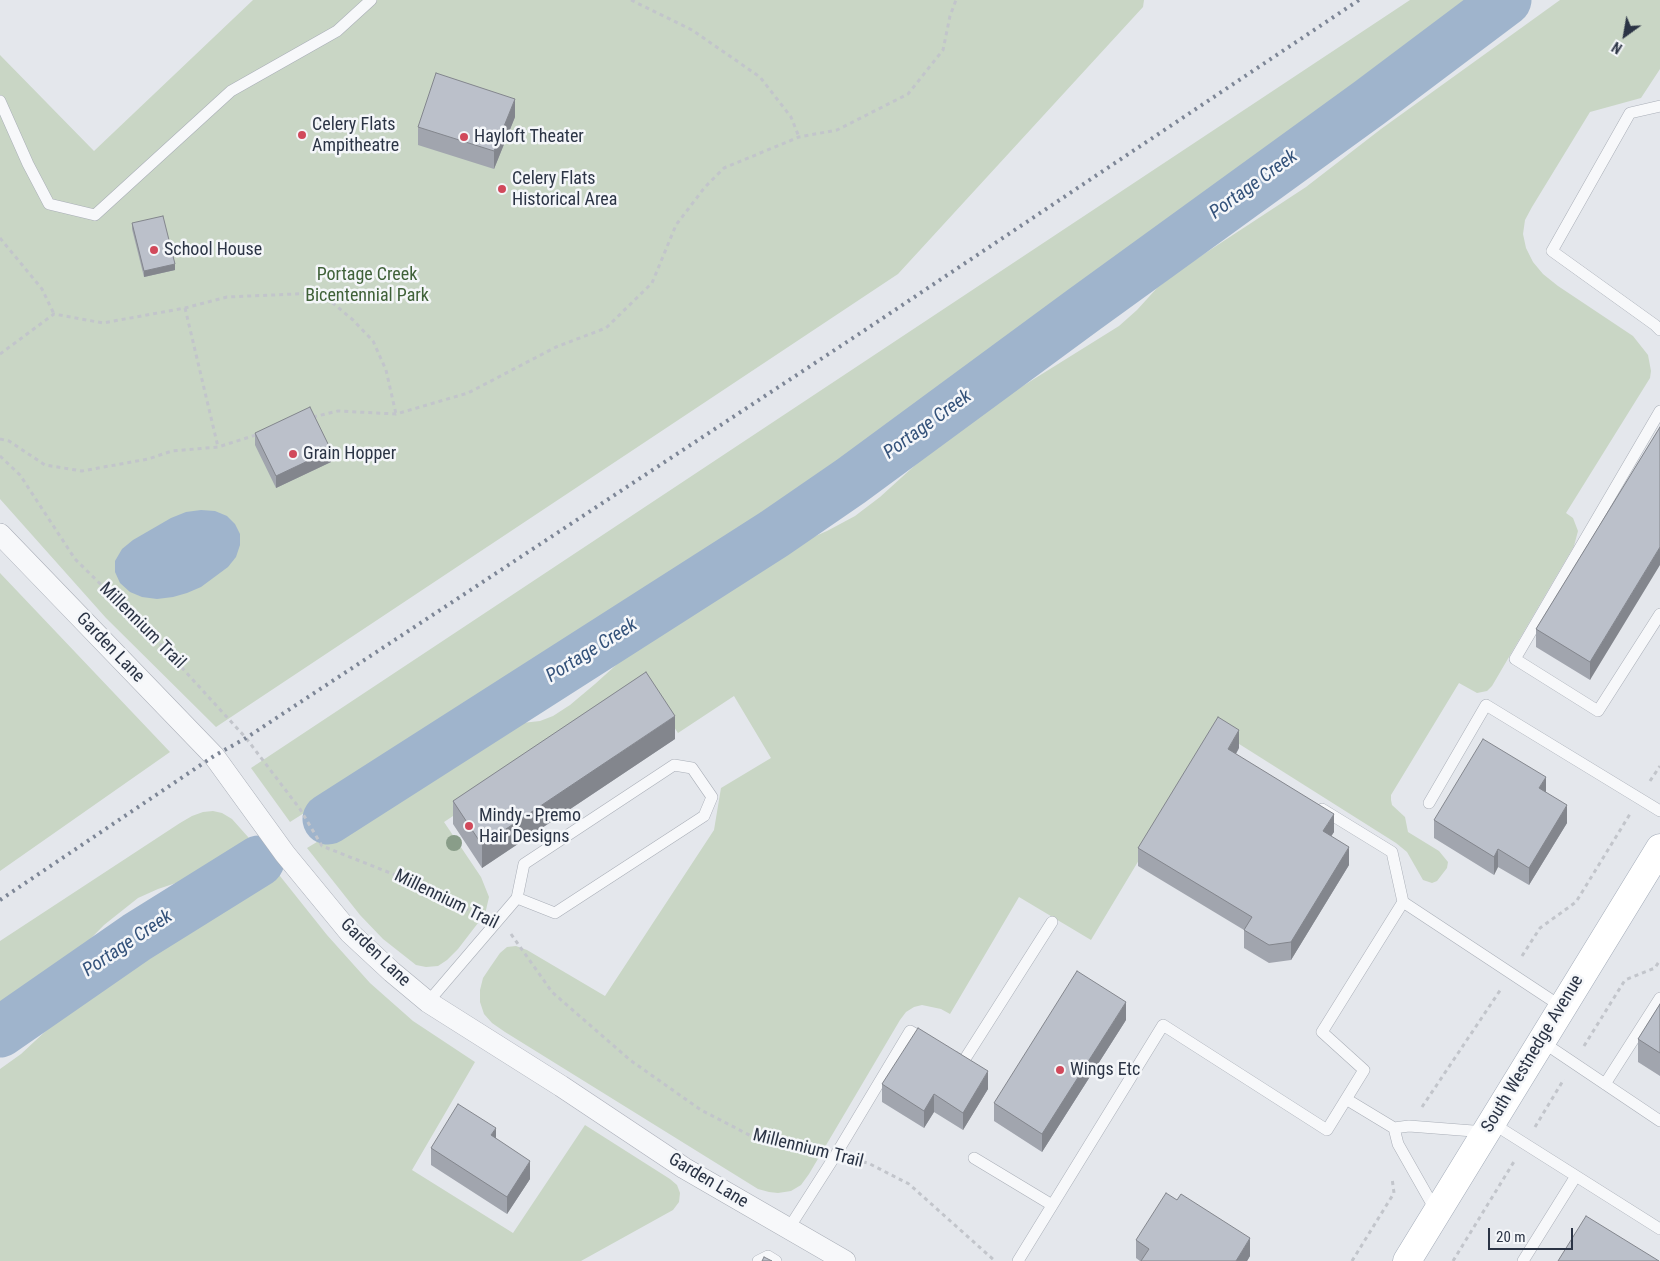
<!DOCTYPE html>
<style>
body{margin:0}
#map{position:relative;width:1660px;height:1261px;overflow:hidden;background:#e4e7ec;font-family:"Roboto Condensed",sans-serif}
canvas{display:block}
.north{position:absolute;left:1600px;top:10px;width:50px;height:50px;-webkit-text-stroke:4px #f4f6f9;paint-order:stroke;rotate:212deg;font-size:14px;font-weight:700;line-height:20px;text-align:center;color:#2b3445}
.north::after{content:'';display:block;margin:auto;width:18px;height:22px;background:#2b3445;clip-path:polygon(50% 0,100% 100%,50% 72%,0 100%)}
.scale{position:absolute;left:1488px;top:1228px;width:85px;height:22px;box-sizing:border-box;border:2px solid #2b3445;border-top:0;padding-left:6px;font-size:15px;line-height:18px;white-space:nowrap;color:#2b3445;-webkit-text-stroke:4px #f4f6f9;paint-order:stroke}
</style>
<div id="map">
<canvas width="1660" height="1261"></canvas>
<div class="north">N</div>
<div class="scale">20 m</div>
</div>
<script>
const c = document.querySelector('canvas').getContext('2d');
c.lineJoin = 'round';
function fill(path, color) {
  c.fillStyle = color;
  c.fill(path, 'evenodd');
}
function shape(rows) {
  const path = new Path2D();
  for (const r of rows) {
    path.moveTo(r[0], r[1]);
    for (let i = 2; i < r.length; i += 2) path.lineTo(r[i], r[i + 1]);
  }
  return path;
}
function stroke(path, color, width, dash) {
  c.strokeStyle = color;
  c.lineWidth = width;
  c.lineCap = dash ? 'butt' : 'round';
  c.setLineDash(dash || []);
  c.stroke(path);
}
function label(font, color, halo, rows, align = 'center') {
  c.font = font + ' "Roboto Condensed",sans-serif';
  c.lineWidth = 5;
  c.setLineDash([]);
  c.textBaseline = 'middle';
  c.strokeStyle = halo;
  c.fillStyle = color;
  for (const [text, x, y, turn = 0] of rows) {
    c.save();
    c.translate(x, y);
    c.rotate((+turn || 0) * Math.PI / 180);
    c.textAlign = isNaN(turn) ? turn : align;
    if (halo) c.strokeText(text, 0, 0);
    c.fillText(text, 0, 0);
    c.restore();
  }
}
fill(shape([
 [253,0,1144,0,1143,7,898,274,216,727,106,618,0,499,0,55,94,151],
 [1410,0,1483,0,1278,153,1083,292,836,475,290,822,251,768],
 [1560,0,1660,0,1660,69,1641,98,1590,112,1532,207,1525,220,1523,234,1526,248,1533,262,1543,274,1558,286,1633,336,1648,355,1651,371,1650,378,1566,513,1573,518,1578,531,1574,546,1492,686,1487,691,1477,693,1459,683,1391,795,1391,800,1392,805,1405,817,1408,832,1439,851,1448,862,1447,868,1437,881,1432,883,1423,880,1407,852,1396,843,1217,730,1091,940,1019,897,950,1014,941,1009,922,1005,914,1007,906,1012,900,1020,809,1174,801,1185,791,1191,778,1193,769,1192,758,1189,505,1032,492,1023,484,1014,480,1002,480,990,483,978,491,966,500,953,507,947,516,946,527,950,605,996,714,830,721,788,771,758,734,696,678,733,647,687,444,822,481,877,489,897,486,910,478,923,458,949,447,960,438,966,426,967,416,965,383,939,360,915,307,848,409,786,481,739,513,724,540,721,553,716,570,705,595,684,615,666,646,632,668,615,781,551,827,531,855,516,880,497,945,438,973,417,1119,326,1137,310,1157,288,1181,269,1306,187,1381,129],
 [0,573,170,752,0,871],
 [213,811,222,813,232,819,257,847,224,867,158,889,138,898,104,925,65,965,48,977,11,998,0,1007,0,941,180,823,192,816,203,812],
 [272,866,327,935,370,983,413,1021,475,1062,412,1170,513,1233,585,1125,670,1179,677,1185,680,1193,679,1202,673,1210,581,1261,0,1261,0,1069,21,1054,49,1028,76,995,126,953,169,926]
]), '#c9d6c5');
fill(shape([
 [201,510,215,511,227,516,235,524,240,534,240,545,236,557,228,567,201,587,187,593,173,597,157,599,142,597,130,592,120,583,115,572,115,561,122,549,133,540,171,518,186,512]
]), '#9fb4cc');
stroke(shape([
 [328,819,774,534,851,481,1082,311,1369,103,1506,0],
 [0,1032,137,937,259,861]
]), '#9fb4cc', 51);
const service = shape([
 [0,101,28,164,49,204,95,215,231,91,337,31,371,0],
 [1660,106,1630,113,1552,251,1655,325,1660,330],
 [1660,411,1515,659,1598,711,1660,614],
 [1429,803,1486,705,1660,811],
 [1322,809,1392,852,1403,902],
 [428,1002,517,898,524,864,674,765,692,768,712,797,704,816,555,913,517,898],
 [1541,1041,1660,1121],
 [955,1057,963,1062,1052,922],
 [1605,1084,1660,998],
 [1346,1099,1394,1128,1409,1126,1486,1132],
 [1492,1123,1660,1229],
 [1394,1128,1398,1144,1436,1211],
 [974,1158,1052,1205],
 [789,1228,835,1156,910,1031,927,1041],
 [758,1261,768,1256,776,1261],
 [1018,1261,1163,1025,1327,1130,1364,1070,1322,1032,1403,902,1562,1007],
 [1523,1261,1576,1176]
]);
const minor = shape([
 [0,534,214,756,285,854,350,933,392,972,428,1002,561,1086,684,1168,845,1261]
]);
const primary = shape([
 [1407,1261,1660,848]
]);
stroke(service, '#a9aeb7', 12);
stroke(minor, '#a9aeb7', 22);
stroke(primary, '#a3abb8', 29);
stroke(shape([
 [631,0,692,30,760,77,791,117,799,137],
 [0,238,42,289,54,314],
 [185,308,218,447],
 [0,354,54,314,103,323,185,308,227,297,318,293,328,299,353,320,373,341,386,370,396,414],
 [313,417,338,411,396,414,468,393,556,347,606,328,652,283,676,225,705,187,724,168,799,137,837,130,908,94,943,50,950,16,956,0],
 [0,439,9,441,45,465,82,471,148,459,172,451,218,447,259,434],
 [0,456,20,475,75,559,152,635,246,738,300,809,322,846,436,891,477,915],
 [1650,781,1660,766],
 [511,934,552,992,630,1060,701,1110,755,1138,815,1151],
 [1522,956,1540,928,1576,902,1630,814],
 [1584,1046,1625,980,1655,968,1660,960],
 [1422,1107,1501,989],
 [1535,1127,1564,1079],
 [855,1160,868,1163,909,1184,995,1261],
 [1352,1261,1394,1193,1392,1178],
 [1453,1261,1515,1160]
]), '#c2c5cb', 3, [4, 4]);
stroke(service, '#f7f8fa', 11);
stroke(minor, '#f7f8fa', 21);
stroke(primary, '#fff', 28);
stroke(shape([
 [0,900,214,756,246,738,865,330,1359,0]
]), '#7d8696', 4, [2.5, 5]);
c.fillStyle = '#899d89';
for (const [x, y] of [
 [454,843]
]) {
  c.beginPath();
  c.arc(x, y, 8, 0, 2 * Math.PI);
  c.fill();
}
fill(shape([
 [515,117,494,169,418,145,418,127],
 [132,223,175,270,144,277,132,229],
 [1660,427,1590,680,1536,647,1536,629],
 [255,433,331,462,276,488,255,445],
 [675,739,482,868,453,824,453,801],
 [1239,748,1236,754,1334,832,1331,836,1349,865,1291,960,1269,963,1244,948,1244,930,1138,866,1138,848],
 [1546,792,1567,823,1529,885,1498,867,1494,875,1434,838,1434,820],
 [1660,1004,1660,1076,1638,1062,1638,1039],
 [1126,1020,1042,1152,994,1121,994,1103],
 [882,1084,988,1089,963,1130,934,1112,924,1128,882,1102],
 [496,1139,530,1179,507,1214,431,1165,431,1148],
 [1136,1240,1250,1256,1247,1261,1140,1261,1136,1258]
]), '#a1a5ae');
fill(shape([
 [515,99,515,117,494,169,494,151],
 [175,264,175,270,144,277,144,271],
 [331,450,331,462,276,488,276,476],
 [1660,547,1660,565,1590,680,1590,662],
 [675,716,675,739,482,868,482,845],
 [1239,730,1239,748,1228,767,1228,749],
 [1546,777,1546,795,1539,788],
 [1567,805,1567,823,1529,885,1529,868],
 [1334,814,1334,832,1323,849,1323,831],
 [1349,847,1349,865,1291,960,1291,942],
 [1498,849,1498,867,1494,875,1494,857],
 [1126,1002,1126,1020,1042,1152,1042,1134],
 [988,1071,988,1089,963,1130,963,1113],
 [934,1094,934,1112,924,1128,924,1111],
 [496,1128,496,1146,491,1135],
 [530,1161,530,1179,507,1214,507,1197],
 [1250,1238,1250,1256,1247,1261,1236,1261]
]), '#83868d');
const building = shape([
 [436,73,515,99,494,151,418,127,436,73],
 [163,216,175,264,144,271,132,223,163,216],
 [310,407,331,450,276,476,255,433,310,407],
 [1660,427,1660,547,1590,662,1536,629,1660,427],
 [646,672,675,716,482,845,453,801,646,672],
 [1218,717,1239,730,1228,749,1334,814,1323,831,1349,847,1291,942,1269,945,1244,930,1252,917,1138,848,1218,717],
 [1483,739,1546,777,1539,788,1567,805,1529,868,1498,849,1494,857,1434,820,1483,739],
 [1077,971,1126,1002,1042,1134,994,1103,1077,971],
 [1660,1004,1660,1053,1638,1039,1660,1004],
 [918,1028,988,1071,963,1113,934,1094,924,1111,882,1084,918,1028],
 [458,1104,496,1128,491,1135,530,1161,507,1197,431,1148,458,1104],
 [1166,1193,1177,1200,1181,1194,1250,1238,1236,1261,1141,1261,1149,1249,1136,1240,1166,1193],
 [1586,1216,1659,1261,1558,1261,1586,1216],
 [764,1257,772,1261,762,1261,764,1257]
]);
fill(building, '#bbc0ca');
stroke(building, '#83868d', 1);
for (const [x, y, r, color] of [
 [302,135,5,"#d1495b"],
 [464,137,5,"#d1495b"],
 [502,189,5,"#d1495b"],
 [154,250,5,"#d1495b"],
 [293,454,5,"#d1495b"],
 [469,826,5,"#d1495b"],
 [1060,1070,5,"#d1495b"]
]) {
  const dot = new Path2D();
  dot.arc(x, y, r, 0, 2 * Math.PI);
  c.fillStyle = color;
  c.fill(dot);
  stroke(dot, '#f4f6f9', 2);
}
label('18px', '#2b3445', '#f4f6f9', [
 ["Celery Flats",312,125],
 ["Ampitheatre",312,146],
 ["Hayloft Theater",474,137],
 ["Celery Flats",512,179],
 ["Historical Area",512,200],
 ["School House",164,250],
 ["Grain Hopper",303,454],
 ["Mindy - Premo",479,816],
 ["Hair Designs",479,837],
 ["Wings Etc",1070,1070]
], 'left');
label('18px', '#3f6138', '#f4f6f9', [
 ["Portage Creek",367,275],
 ["Bicentennial Park",367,296]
]);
label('18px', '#2b3445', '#f4f6f9', [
 ["Millennium Trail",142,626,45],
 ["Garden Lane",110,648,46],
 ["Millennium Trail",446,900,26],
 ["Garden Lane",375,953,44],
 ["South Westnedge Avenue",1533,1054,-59],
 ["Millennium Trail",808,1149,14],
 ["Garden Lane",708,1181,31]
]);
label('italic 19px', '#34527a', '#f4f6f9', [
 ["Portage Creek",1254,185,-36],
 ["Portage Creek",928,425,-36],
 ["Portage Creek",592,651,-32],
 ["Portage Creek",128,944,-34]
]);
</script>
